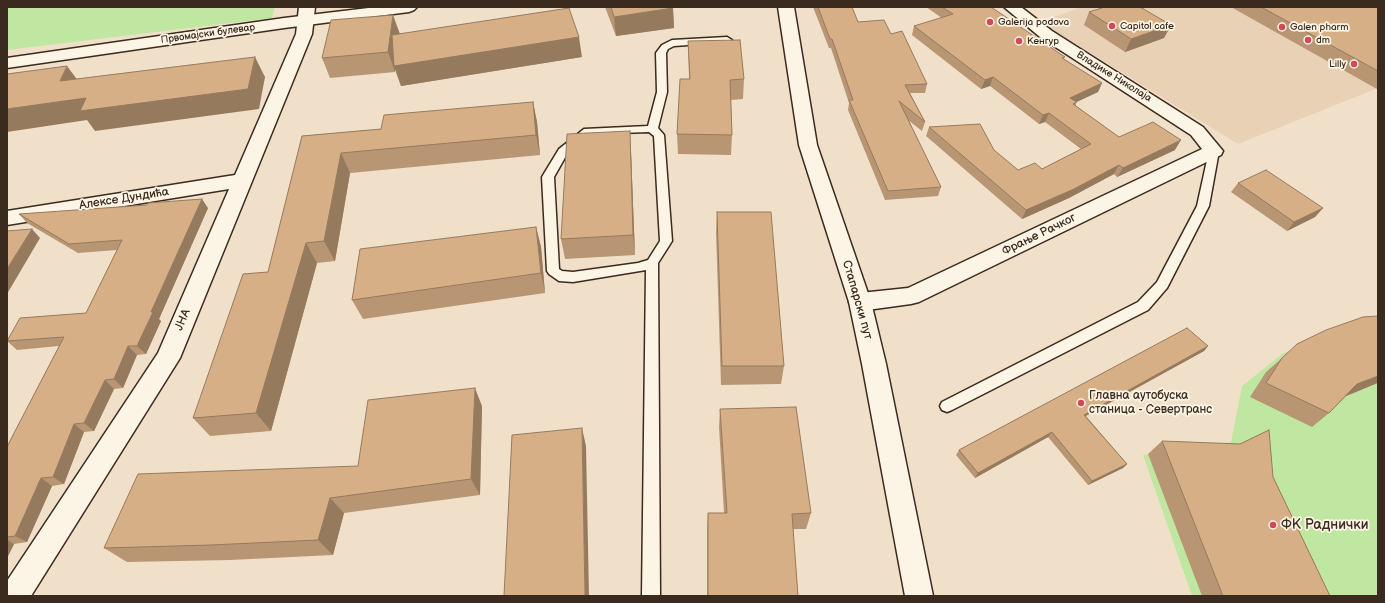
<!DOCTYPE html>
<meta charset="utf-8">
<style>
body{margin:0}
#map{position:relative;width:1385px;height:603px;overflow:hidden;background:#f1e0c9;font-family:"Balsamiq Sans",sans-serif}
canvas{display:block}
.frame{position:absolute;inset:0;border:8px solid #3b2a1e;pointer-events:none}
</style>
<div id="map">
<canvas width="1385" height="603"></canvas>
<div class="frame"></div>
</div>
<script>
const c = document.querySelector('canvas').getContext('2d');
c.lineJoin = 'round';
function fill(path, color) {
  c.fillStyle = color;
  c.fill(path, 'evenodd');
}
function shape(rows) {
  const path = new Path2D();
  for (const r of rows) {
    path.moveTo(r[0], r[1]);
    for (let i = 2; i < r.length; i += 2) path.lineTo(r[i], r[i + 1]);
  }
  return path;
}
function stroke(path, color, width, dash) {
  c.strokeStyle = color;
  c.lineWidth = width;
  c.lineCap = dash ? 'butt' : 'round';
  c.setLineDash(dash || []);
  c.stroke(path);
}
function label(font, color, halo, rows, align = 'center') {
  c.font = font + ' "Balsamiq Sans",sans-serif';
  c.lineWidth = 3.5;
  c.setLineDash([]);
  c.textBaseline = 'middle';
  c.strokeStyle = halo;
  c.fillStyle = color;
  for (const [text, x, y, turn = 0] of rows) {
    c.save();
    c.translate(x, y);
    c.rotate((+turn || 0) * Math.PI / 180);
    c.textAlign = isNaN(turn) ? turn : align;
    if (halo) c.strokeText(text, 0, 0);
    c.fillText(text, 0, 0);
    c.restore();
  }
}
fill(shape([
 [1082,7,1373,7,1378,88,1238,144,1040,22]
]), '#e9d1b5');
fill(shape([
 [7,7,275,7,272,18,7,50],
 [1378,329,1378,596,1192,596,1143,455,1231,442,1242,386,1282,354,1334,332]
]), '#bfe7a2');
const lane = shape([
 [727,37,732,40,730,42,674,46,668,49,666,53,667,92,658,128,664,135,672,241,658,263,660,596,642,596,646,270,573,282,559,281,549,274,547,271,542,177,559,149,584,129,648,126,657,92,656,53,662,45,672,40,727,37],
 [649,132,654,136,660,241,648,260,638,263,573,272,562,271,559,269,554,177,567,154,591,134,649,132],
 [1214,147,1218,148,1219,151,1209,206,1167,288,1148,310,952,410,947,412,942,410,940,406,942,402,1138,302,1157,282,1197,206,1209,151,1210,148,1214,147]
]);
const street = shape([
 [299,7,315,7,312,34,180,358,31,596,7,596,7,581,158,353,229,189,7,225,7,211,235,175,296,34,299,7],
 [1004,7,1021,7,1052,31,1203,127,1223,151,1221,155,919,302,911,304,860,311,852,308,849,302,852,296,860,293,908,288,1202,149,1191,135,1040,37,1004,7]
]);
const secondary = shape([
 [377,7,417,7,414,10,409,12,284,28,7,68,7,58,284,18,377,7],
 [778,7,794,7,817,145,871,302,886,364,933,596,905,596,862,364,849,302,799,145,778,7]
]);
stroke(lane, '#3b2a1e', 3);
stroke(street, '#3b2a1e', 3);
stroke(secondary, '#3b2a1e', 3);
fill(lane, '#fcf5e5');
fill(street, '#fcf5e5');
fill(secondary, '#fcf5e5');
fill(shape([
 [605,7,673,7,673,8,674,28,616,36],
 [813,7,852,7,858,22,891,34,927,84,925,93,910,93,925,122,922,131,908,120,941,187,938,196,885,200,848,110,849,103,831,48,829,48],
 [926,7,991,7,1064,59,1102,83,1098,92,1076,102,1076,106,1119,137,1175,150,1117,177,1114,174,1069,198,1022,219,926,136,929,127,994,150,1018,170,1042,169,1081,149,1045,122,1039,124,990,86,981,89,912,35,914,26,942,18],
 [1231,7,1378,7,1378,89,1377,89],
 [1089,12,1171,25,1164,38,1125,52,1084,25],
 [400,34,582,57,401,86,395,69,395,72,330,78,322,58],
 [688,41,744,79,743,99,731,100,732,135,731,155,678,154,677,134,689,79],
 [533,102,537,122,540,155,350,173,335,261,317,263,271,431,210,436,193,418,268,272,302,136,381,129],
 [631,152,635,255,565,259,561,239],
 [1238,183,1323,208,1315,217,1287,231,1231,192],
 [208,208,159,319,161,321,146,354,137,355,123,388,114,389,94,431,84,432,64,484,52,486,27,542,14,544,7,558,7,447,59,346,17,350,7,341,86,313,117,250,78,253,27,223,19,214],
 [717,212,784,366,781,384,721,385,716,232],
 [536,227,541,247,545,293,363,319,352,300],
 [1378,316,1378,383,1346,396,1329,413,1312,427,1250,397,1266,372,1282,358],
 [1208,346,1204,351,1086,416,1127,464,1123,468,1088,485,1048,437,975,478,956,455,959,450],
 [482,406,480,495,344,513,333,555,230,560,127,562,104,548,358,466],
 [720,409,811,513,806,529,793,529,798,596,707,596,707,529,708,513,724,513,719,427],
 [1162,441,1273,477,1330,596,1202,596,1148,454]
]), '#b89674');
fill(shape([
 [673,8,674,28,616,36,614,17],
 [393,15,400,34,579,37,582,57,401,86,395,69,395,72,388,52],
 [1171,25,1164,38,1125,52,1131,39],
 [255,57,265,77,259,109,95,131,87,120,7,132,7,109,60,81,67,66,82,86],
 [993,77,990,86,981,89,985,80],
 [1102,83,1098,92,1066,107,1070,98],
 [533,102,537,122,540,155,536,135],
 [1049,113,1045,122,1039,124,1043,115],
 [630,131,631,152,635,255,633,235],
 [1181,140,1175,150,1117,177,1123,168],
 [341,153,350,173,335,261,324,241],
 [1119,165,1114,174,1069,198,1022,219,1026,210],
 [202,199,208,208,159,319,161,321,146,354,137,346,151,312],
 [1323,208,1315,217,1287,231,1294,222],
 [536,227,541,247,545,293,541,273],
 [32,229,40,238,7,294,7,269],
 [306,243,317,263,271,431,256,413],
 [128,346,137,355,123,388,114,379],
 [1208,346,1204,351,1080,419,1084,415],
 [1378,376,1378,383,1377,383,1339,399,1357,384],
 [105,380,114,389,94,431,84,423],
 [475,388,482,406,480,495,471,479],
 [74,424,84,432,64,484,53,477],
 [582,428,586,446,589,596,585,596],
 [1052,432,1048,437,975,478,978,473],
 [1127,464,1123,468,1088,485,1092,481],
 [41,478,52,486,27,542,15,536],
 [330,498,344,513,333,555,318,540],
 [7,540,14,544,7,558]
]), '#967a5e');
const building = shape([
 [611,7,673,7,673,8,614,17,611,7],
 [818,7,852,7,858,22,884,20,891,34,902,31,927,84,905,85,925,122,899,101,941,187,888,191,849,100,853,100,832,39,830,39,818,7],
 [942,7,991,7,1065,57,1062,58,1102,83,1070,98,1077,102,1073,104,1119,137,1153,122,1181,140,1123,168,1119,165,1074,189,1026,210,929,127,980,124,994,150,1018,170,1035,163,1042,169,1091,144,1049,113,1043,115,993,77,985,80,914,26,953,14,942,7],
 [1105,7,1140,7,1171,25,1131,39,1089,12,1105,7],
 [1261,7,1378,7,1378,71,1261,7],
 [569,8,579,37,394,66,392,35,569,8],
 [393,15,388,52,322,58,331,20,393,15],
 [740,40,744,79,730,80,732,135,677,134,680,79,690,79,688,41,740,40],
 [255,57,248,89,80,111,86,98,7,109,7,74,67,66,60,81,255,57],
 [533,102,536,135,341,153,324,241,306,243,256,413,193,418,243,274,268,272,302,136,381,129,384,115,533,102],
 [630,131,633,235,561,239,567,134,630,131],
 [1266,170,1323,208,1294,222,1238,183,1266,170],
 [202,199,151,312,153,312,137,346,128,346,114,379,105,380,84,423,74,424,53,477,41,478,15,536,7,537,7,447,13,435,64,337,7,341,20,318,86,313,122,240,69,244,19,214,147,205,148,203,202,199],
 [717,212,771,212,784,366,722,366,717,212],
 [536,227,541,273,352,300,360,249,536,227],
 [32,229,7,269,7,231,32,229],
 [1378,316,1378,376,1357,384,1329,413,1266,383,1282,358,1297,344,1326,330,1363,317,1378,316],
 [1187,328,1208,346,1084,415,1127,464,1092,481,1052,432,978,473,959,450,1187,328],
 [475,388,471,479,330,498,318,540,211,545,104,548,138,474,358,466,368,400,475,388],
 [796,407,811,513,792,514,798,596,708,596,708,513,727,513,720,409,796,407],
 [582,428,585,596,504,596,512,435,582,428],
 [1269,430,1273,477,1330,596,1223,596,1162,441,1240,444,1269,430]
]);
fill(building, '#d6af87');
stroke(building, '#967a5e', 1);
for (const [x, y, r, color] of [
 [990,22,4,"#d1495b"],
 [1112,26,4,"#d1495b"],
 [1282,27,4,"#d1495b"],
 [1308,40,4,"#d1495b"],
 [1019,41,4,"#d1495b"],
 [1354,64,4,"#d1495b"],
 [1081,403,4,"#d1495b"],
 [1273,525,4,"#d1495b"]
]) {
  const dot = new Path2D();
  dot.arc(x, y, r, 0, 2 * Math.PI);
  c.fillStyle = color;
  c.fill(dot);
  stroke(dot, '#fcf5e5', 1.5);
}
label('10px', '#3b2a1e', '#fcf5e5', [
 ["Galerija podova",998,22],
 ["Capitol cafe",1120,26],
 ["Galen pharm",1290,27],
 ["dm",1316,40],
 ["Кенгур",1027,41],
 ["Lilly",1346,64,"right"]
], 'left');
label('10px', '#3b2a1e', '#fcf5e5', [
 ["Првомајски булевар",208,34,-8],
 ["Владике Николаја",1114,77,32]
]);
label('12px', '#3b2a1e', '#fcf5e5', [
 ["Алексе Дундића",124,199,-9],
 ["Фрање Рачког",1039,235,-26],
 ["Стапарски пут",857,300,74],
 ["ЈНА",183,320,-67]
]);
label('12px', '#3b2a1e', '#fcf5e5', [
 ["Главна аутобуска",1089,396],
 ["станица - Севертранс",1089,410]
], 'left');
label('14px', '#3b2a1e', '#fcf5e5', [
 ["ФК Раднички",1281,525]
], 'left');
</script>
